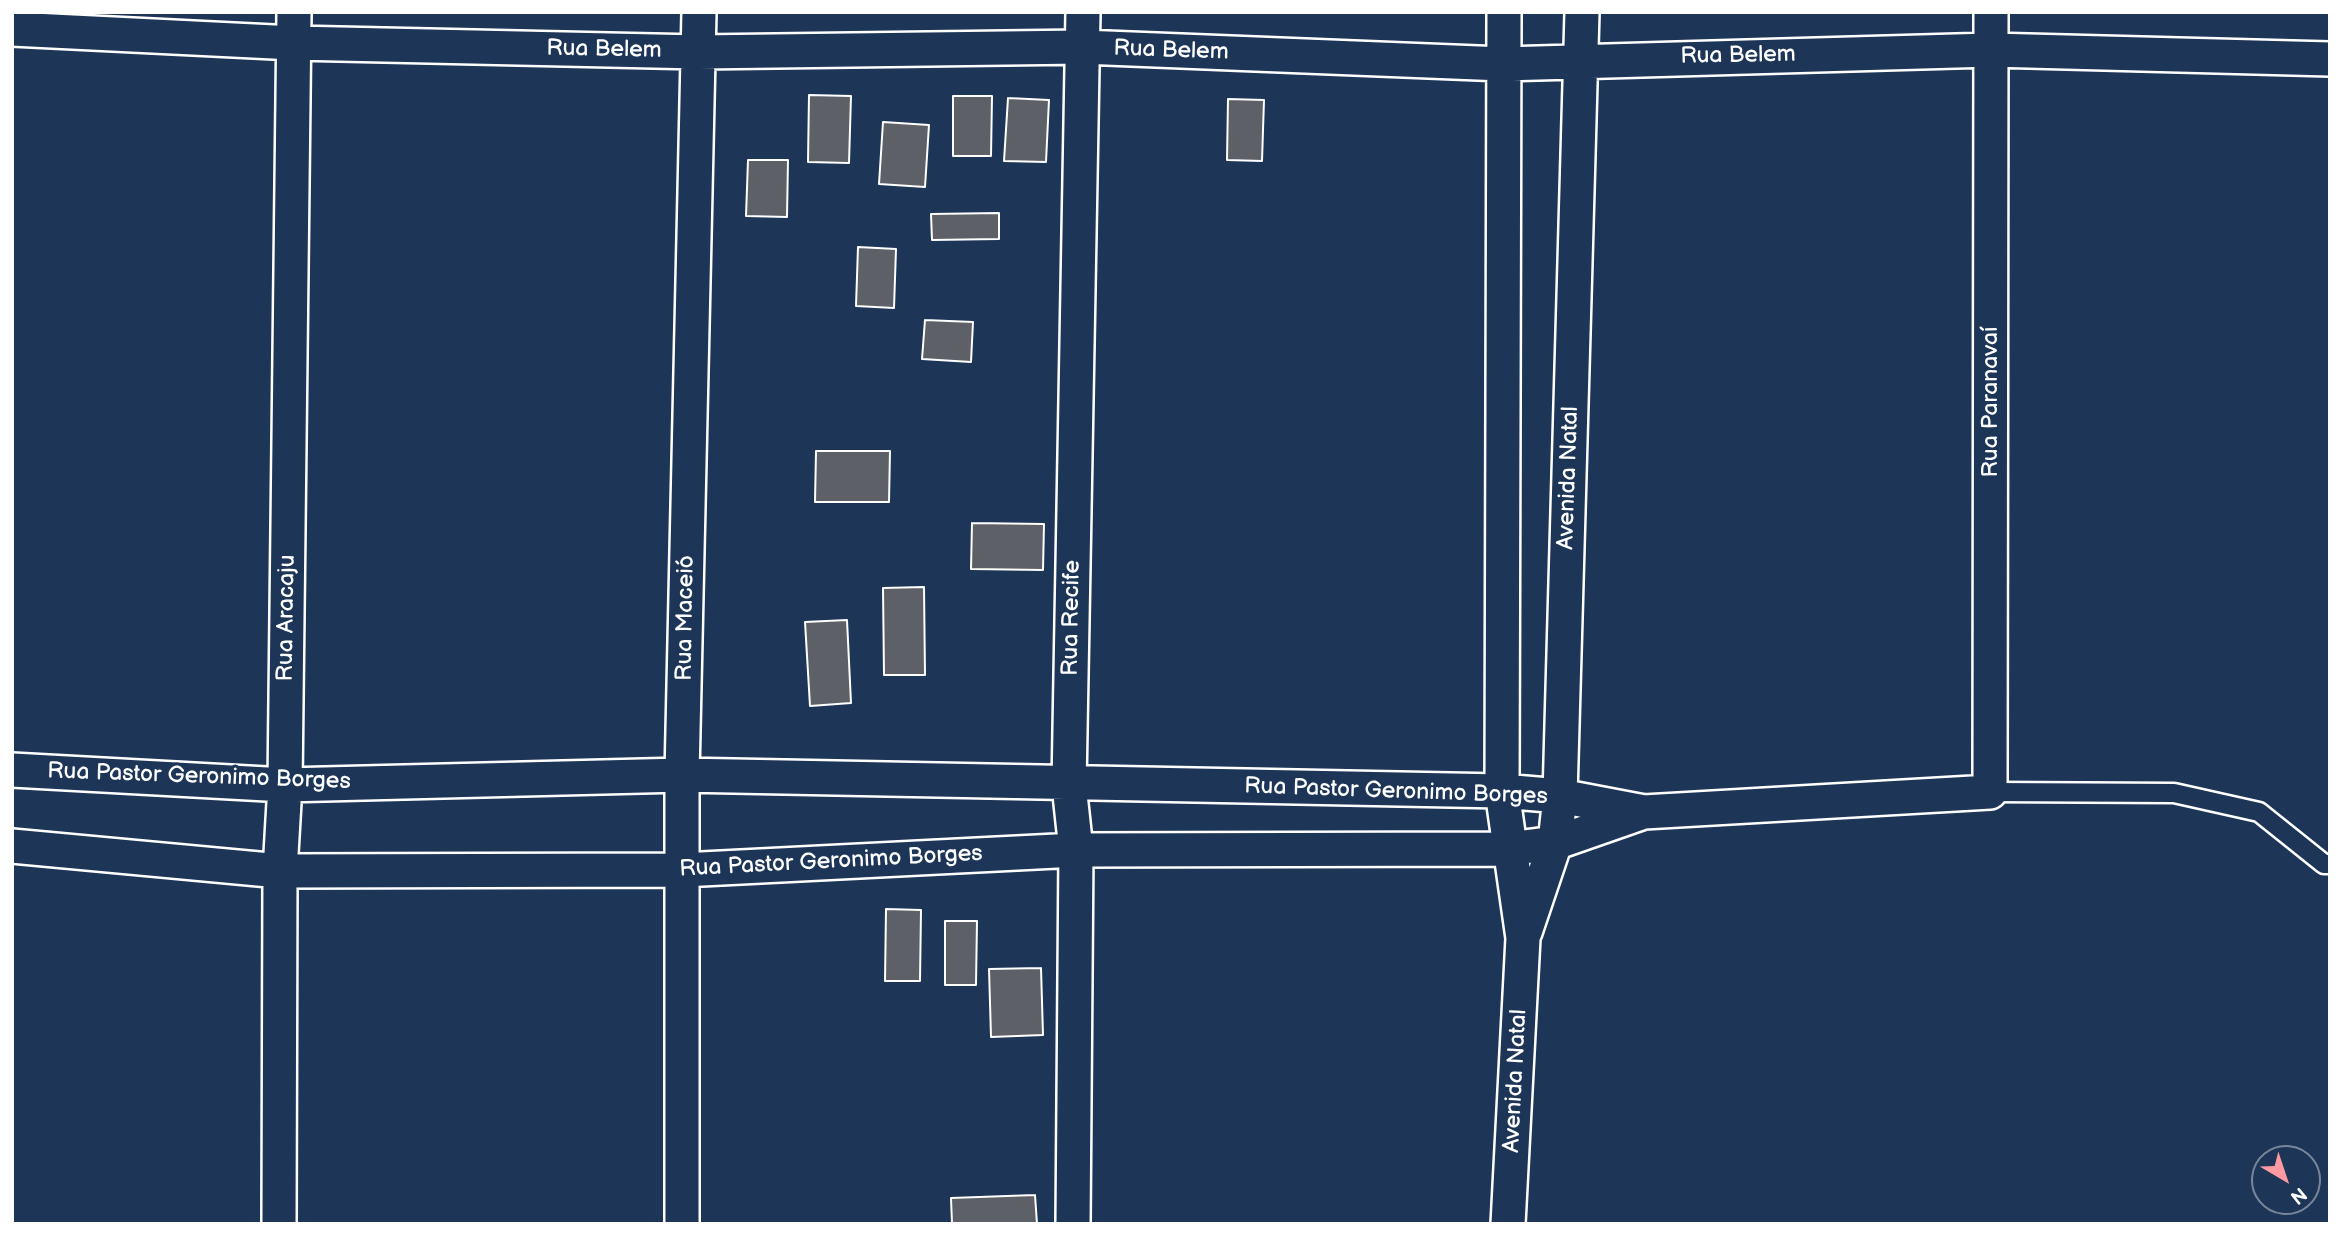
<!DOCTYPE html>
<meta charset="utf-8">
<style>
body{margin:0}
#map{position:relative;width:2342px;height:1236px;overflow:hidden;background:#1d3557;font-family:"Balsamiq Sans",sans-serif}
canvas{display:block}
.frame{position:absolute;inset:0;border:14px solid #fff;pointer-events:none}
.north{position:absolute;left:2251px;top:1145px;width:70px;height:70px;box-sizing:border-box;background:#1d3557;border:2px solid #77869a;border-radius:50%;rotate:141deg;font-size:19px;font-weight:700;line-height:28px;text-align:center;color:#fff}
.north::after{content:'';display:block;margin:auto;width:24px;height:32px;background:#ff9aa2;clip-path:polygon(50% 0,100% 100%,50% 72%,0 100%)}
</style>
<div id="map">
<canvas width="2342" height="1236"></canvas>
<div class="frame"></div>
<div class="north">N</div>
</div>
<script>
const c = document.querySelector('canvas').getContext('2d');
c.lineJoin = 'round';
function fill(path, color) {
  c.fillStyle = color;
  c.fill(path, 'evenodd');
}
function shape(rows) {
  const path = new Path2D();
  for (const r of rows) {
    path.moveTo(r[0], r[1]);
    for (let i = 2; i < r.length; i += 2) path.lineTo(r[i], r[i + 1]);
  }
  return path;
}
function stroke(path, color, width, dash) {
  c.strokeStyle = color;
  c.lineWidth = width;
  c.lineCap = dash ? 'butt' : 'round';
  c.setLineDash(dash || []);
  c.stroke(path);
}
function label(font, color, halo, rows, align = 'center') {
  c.font = font + ' "Balsamiq Sans",sans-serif';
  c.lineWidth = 6;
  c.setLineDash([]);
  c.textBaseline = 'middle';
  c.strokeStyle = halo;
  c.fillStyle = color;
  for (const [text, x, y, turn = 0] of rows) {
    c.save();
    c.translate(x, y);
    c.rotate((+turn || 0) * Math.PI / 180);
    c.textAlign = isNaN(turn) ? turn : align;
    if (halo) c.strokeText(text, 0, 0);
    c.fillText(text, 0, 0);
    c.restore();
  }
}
const building = shape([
 [809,95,851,96,849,163,808,162,809,95],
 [953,96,992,96,991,156,953,156,953,96],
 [1008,98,1049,100,1046,162,1004,161,1008,98],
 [1228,99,1264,100,1262,161,1227,160,1228,99],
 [883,122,929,125,925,187,879,184,883,122],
 [748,160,788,160,787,217,746,216,748,160],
 [999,213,999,239,932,240,931,214,999,213],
 [858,247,896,249,894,308,856,306,858,247],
 [925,320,973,322,971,362,922,359,925,320],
 [816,451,890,451,889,502,815,502,816,451],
 [972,523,1044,524,1043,570,971,569,972,523],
 [924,587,925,675,884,675,883,588,924,587],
 [847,620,851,703,810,706,805,622,847,620],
 [886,909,921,910,920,981,885,981,886,909],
 [945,921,977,921,976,985,945,985,945,921],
 [1041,968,1043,1035,991,1037,989,969,1041,968],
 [1035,1195,1037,1224,952,1224,951,1198,1035,1195]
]);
fill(building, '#5d6067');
stroke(building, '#fff', 2);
const service = shape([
 [1990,792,2174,793,2259,812,2324,864,2330,864]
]);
const minor = shape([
 [1504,12,1502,791,1523,938,1508,1224],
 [12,29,294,43,699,52,1082,47,1503,64,1991,50,2330,59],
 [12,770,285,785,682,775,1502,791,1560,796,1644,812,1990,792,1991,12],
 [12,846,280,871,682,870,1076,850,1508,849,1555,843,1641,813],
 [1525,932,1555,843,1560,796,1582,12],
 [279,1224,280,871,285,785,294,12],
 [682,1224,682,775,699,12],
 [1073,1224,1076,850,1069,785,1083,12]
]);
stroke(service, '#fff', 23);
stroke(minor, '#fff', 38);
stroke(service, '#1d3557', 18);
stroke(minor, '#1d3557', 33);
label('23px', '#fff', '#1d3557', [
 ["Rua Belem",604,50,1],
 ["Rua Belem",1171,51,2],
 ["Rua Belem",1738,56,-1],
 ["Rua Paranavaí",1991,402,-90],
 ["Avenida Natal",1569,478,-88],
 ["Rua Aracaju",287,618,-89],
 ["Rua Maceió",686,618,-89],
 ["Rua Recife",1072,618,-89],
 ["Rua Pastor Geronimo Borges",199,777,2],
 ["Rua Pastor Geronimo Borges",1396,792,2],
 ["Rua Pastor Geronimo Borges",831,862,-3],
 ["Avenida Natal",1516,1081,-87]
]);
</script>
